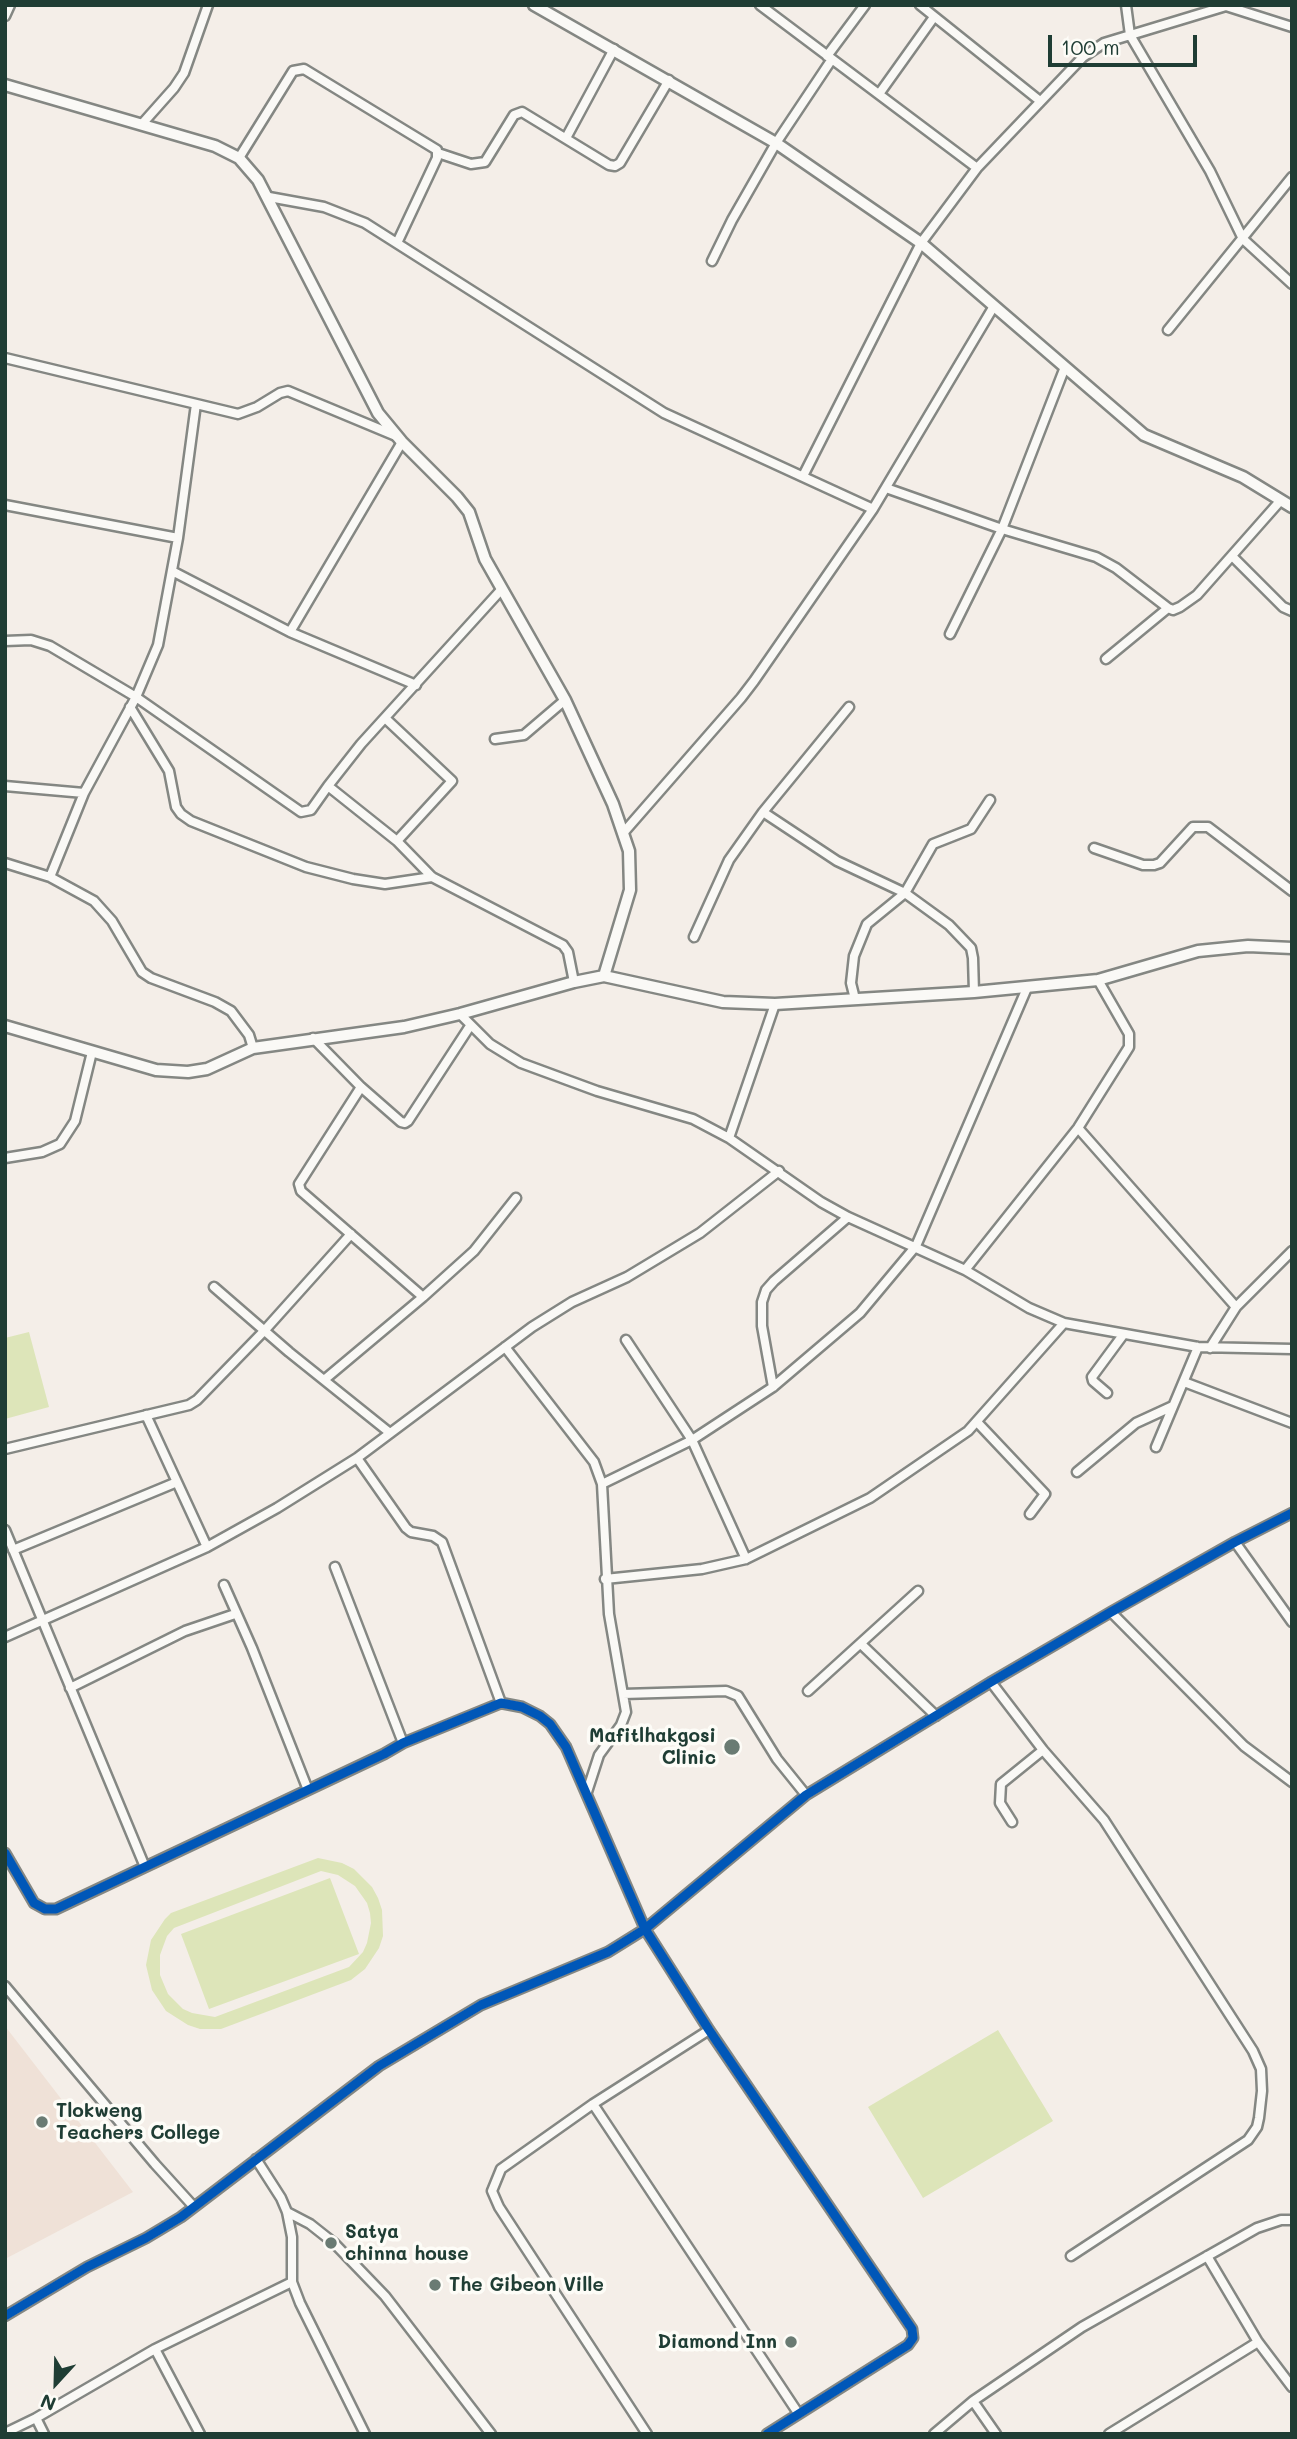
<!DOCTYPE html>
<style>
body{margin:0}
#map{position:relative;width:1297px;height:2439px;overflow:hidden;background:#f4eee8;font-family:Mali,sans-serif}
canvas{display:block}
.frame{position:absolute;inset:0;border:7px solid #1f3d34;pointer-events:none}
.north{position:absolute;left:21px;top:2348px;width:70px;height:70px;-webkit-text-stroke:5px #fdfcf7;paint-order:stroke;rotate:202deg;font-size:19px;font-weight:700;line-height:28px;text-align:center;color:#1f3d34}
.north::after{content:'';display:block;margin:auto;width:24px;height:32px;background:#1f3d34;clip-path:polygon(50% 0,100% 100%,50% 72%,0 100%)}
.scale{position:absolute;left:1048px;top:35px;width:149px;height:32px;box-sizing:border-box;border:4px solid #1f3d34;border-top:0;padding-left:9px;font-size:21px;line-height:24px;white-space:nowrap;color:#1f3d34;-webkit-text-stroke:5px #fdfcf7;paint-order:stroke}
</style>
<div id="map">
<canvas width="1297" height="2439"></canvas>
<div class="frame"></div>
<div class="north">N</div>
<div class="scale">100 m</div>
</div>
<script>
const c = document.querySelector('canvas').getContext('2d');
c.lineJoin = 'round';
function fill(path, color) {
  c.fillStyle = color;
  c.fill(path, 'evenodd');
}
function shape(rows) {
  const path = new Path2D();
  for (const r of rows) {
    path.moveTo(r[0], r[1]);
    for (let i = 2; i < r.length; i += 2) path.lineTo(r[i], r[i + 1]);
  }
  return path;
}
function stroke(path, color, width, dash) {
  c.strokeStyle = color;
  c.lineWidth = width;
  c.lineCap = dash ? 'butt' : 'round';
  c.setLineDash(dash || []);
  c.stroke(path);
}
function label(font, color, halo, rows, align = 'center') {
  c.font = font + ' Mali,sans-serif';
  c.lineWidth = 7;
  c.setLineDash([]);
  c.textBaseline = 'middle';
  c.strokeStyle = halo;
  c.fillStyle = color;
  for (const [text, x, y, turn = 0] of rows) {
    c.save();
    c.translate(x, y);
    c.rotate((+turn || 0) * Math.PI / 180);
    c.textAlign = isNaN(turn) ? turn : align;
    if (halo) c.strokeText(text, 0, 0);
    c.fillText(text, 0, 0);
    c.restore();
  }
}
fill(shape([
 [5,2026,133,2192,5,2259]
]), '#efe1d7');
fill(shape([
 [29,1332,49,1407,5,1419,5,1338],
 [318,1858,342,1863,354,1869,372,1887,378,1898,382,1910,383,1936,379,1948,365,1969,351,1980,221,2029,200,2029,188,2025,166,2011,152,1990,146,1965,151,1940,165,1919,171,1913],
 [321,1871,338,1875,355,1886,367,1903,370,1913,371,1923,367,1943,363,1952,349,1967,215,2017,192,2013,183,2009,168,1994,160,1975,160,1955,167,1936,174,1928],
 [330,1878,359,1954,209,2009,181,1934],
 [998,2030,1053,2121,923,2198,868,2107]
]), '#dde5b9');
const minor = shape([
 [760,5,977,168],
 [920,5,1040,101],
 [1126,5,1130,35,1210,171,1243,239,1292,284],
 [5,16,10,5],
 [827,56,865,5],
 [879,94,934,17],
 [142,124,174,88,184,73,208,5],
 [566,138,614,49],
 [438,153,471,164,485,162,514,115,522,112,609,165,615,166,620,163,669,80],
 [239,158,293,71,304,69,437,150,437,158,397,243],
 [269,197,324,207,365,223,664,413,873,509],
 [712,261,732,220,776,143,832,59],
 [1168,330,1292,177],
 [5,358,238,414,257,407,280,393,288,391,396,436],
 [803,476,921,243,977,168,1083,57,1104,43,1226,6,1292,27],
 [886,488,1002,529,1096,557,1116,568,1168,608],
 [5,505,178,538],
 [1232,556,1283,607,1292,611],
 [172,571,290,632,416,685],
 [501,590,361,744,328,786,397,841,432,877,563,945,568,952,574,982],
 [290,632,402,442],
 [950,634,1002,529,1065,367],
 [5,641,31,640,50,646,136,697,301,812,311,810,328,786],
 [1106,659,1168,608,1173,610,1180,607,1197,595,1281,500],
 [130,707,169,771,176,807,181,814,191,821,306,867,353,879,385,884,432,877],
 [385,718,452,781,397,841],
 [495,739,524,735,565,700],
 [5,786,84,793],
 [763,812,837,861,905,893,949,925,971,948,973,958,974,992],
 [624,832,741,698,754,681,873,509,994,306],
 [1094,848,1143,865,1154,865,1160,863,1193,827,1208,827,1292,891],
 [5,863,50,877,94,901,112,921,142,972,151,978,215,1002,231,1011,249,1035,253,1048],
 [50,877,84,793,136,697,158,645,178,538,196,404],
 [694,937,729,860,763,812,849,707],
 [855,999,851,983,854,956,867,924,905,893,933,844,971,829,990,800],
 [460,1014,490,1044,521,1063,597,1091,693,1119,729,1138,821,1202,848,1217,965,1270,1029,1308,1064,1323,1198,1347,1292,1349],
 [313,1038,361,1087,401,1122,405,1123,408,1121,470,1026],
 [361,1087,299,1184,301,1191,423,1297],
 [1078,1128,1236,1307],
 [729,1138,775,1004],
 [5,1158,42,1152,60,1144,75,1121,92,1052],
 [965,1270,1078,1128,1129,1047,1129,1034,1098,980],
 [214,1287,289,1352,390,1433],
 [626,1340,692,1440,746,1559],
 [505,1347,594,1462,602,1484,609,1614,626,1712,621,1725,599,1755,587,1792],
 [1210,1348,1236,1307,1292,1251],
 [324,1380,423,1297,474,1251,516,1198],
 [1184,1382,1292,1423],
 [773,1387,762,1326,762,1302,766,1290,774,1281,848,1217],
 [1107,1393,1093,1381,1092,1377,1123,1335],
 [146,1415,207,1547],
 [977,1422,1045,1494,1030,1514],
 [1156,1447,1198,1347],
 [5,1449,189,1405,197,1400,264,1331,351,1234],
 [357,1458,406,1528,411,1532,433,1536,442,1542,501,1703],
 [1077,1472,1136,1423,1173,1406],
 [602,1484,692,1440,773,1387,860,1313,916,1246,1027,988],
 [5,1530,145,1867],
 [1235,1542,1292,1622],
 [13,1550,177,1482],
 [335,1567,403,1743],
 [605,1579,702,1569,746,1559,870,1498,968,1431,1064,1323],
 [224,1585,252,1648,308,1790],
 [1111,1612,1244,1746,1292,1782],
 [5,1637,207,1547,277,1508,357,1458,532,1327,572,1302,627,1277,700,1233,779,1171],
 [861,1644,936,1716],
 [991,1682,1043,1750,1104,1820,1253,2051,1261,2069,1262,2091,1259,2118,1257,2127,1248,2140,1071,2256],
 [70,1688,185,1631,235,1614],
 [808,1691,918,1591],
 [623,1694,726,1691,738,1696,777,1759,806,1795],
 [1012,1822,1000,1803,1001,1784,1043,1750],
 [5,1853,34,1903,45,1909,56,1909,384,1754,403,1743,501,1703,522,1707,540,1716,550,1724,566,1747,645,1929,709,2030,912,2329,913,2338,908,2345,767,2434],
 [5,1986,155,2164,194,2207],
 [593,2104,798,2413],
 [256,2159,281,2198,287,2212,292,2237,292,2282,300,2303,365,2434],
 [287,2212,310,2224,334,2243,385,2296,491,2434],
 [1207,2256,1258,2342,1292,2387],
 [5,2316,87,2267,146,2238,181,2217,379,2066,481,2005,608,1952,645,1929,806,1795,991,1682,1111,1612,1235,1542,1292,1513],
 [155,2349,200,2434],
 [973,2401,996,2434],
 [36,2418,44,2434],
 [5,2433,36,2418,155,2349,292,2282],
 [647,2434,499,2207,492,2191,501,2169,593,2104,709,2030],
 [934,2434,973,2401,1082,2327,1257,2228,1281,2220,1292,2220],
 [1109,2434,1258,2342]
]);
const tertiary = shape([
 [534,5,776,143,921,243,1144,435,1243,477,1292,507],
 [5,85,215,146,239,158,258,180,378,413,402,442,457,497,469,512,485,559,565,700,613,804,629,851,630,890,604,976],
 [5,1026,156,1070,188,1072,207,1069,253,1048,404,1027,460,1014,574,982,604,976,723,1002,775,1004,974,992,1098,980,1198,951,1248,946,1292,948]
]);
stroke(minor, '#848783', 13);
stroke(tertiary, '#848783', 15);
stroke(minor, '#faf9f6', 8);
stroke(tertiary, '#faf9f6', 10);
stroke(shape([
 [5,1853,34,1903,45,1909,56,1909,384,1754,403,1743,501,1703,522,1707,540,1716,550,1724,566,1747,645,1929,709,2030,912,2329,913,2338,908,2345,767,2434],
 [5,2316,87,2267,146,2238,181,2217,379,2066,481,2005,608,1952,645,1929,806,1795,991,1682,1111,1612,1235,1542,1292,1513]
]), '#0057b8', 9);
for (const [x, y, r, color] of [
 [732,1747,9,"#6a7b73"],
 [42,2122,7,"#6a7b73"],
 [331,2243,7,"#6a7b73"],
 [435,2285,7,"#6a7b73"],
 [791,2342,7,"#6a7b73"]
]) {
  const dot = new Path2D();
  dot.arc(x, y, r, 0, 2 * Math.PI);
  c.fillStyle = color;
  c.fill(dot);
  stroke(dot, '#fdfcf7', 2.5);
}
label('bold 19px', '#1f3d34', '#fdfcf7', [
 ["Mafitlhakgosi",716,1736,"right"],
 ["Clinic",716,1758,"right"],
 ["Tlokweng",56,2111],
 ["Teachers College",56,2133],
 ["Satya",345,2232],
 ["chinna house",345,2254],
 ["The Gibeon Ville",449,2285],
 ["Diamond Inn",777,2342,"right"]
], 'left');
</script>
